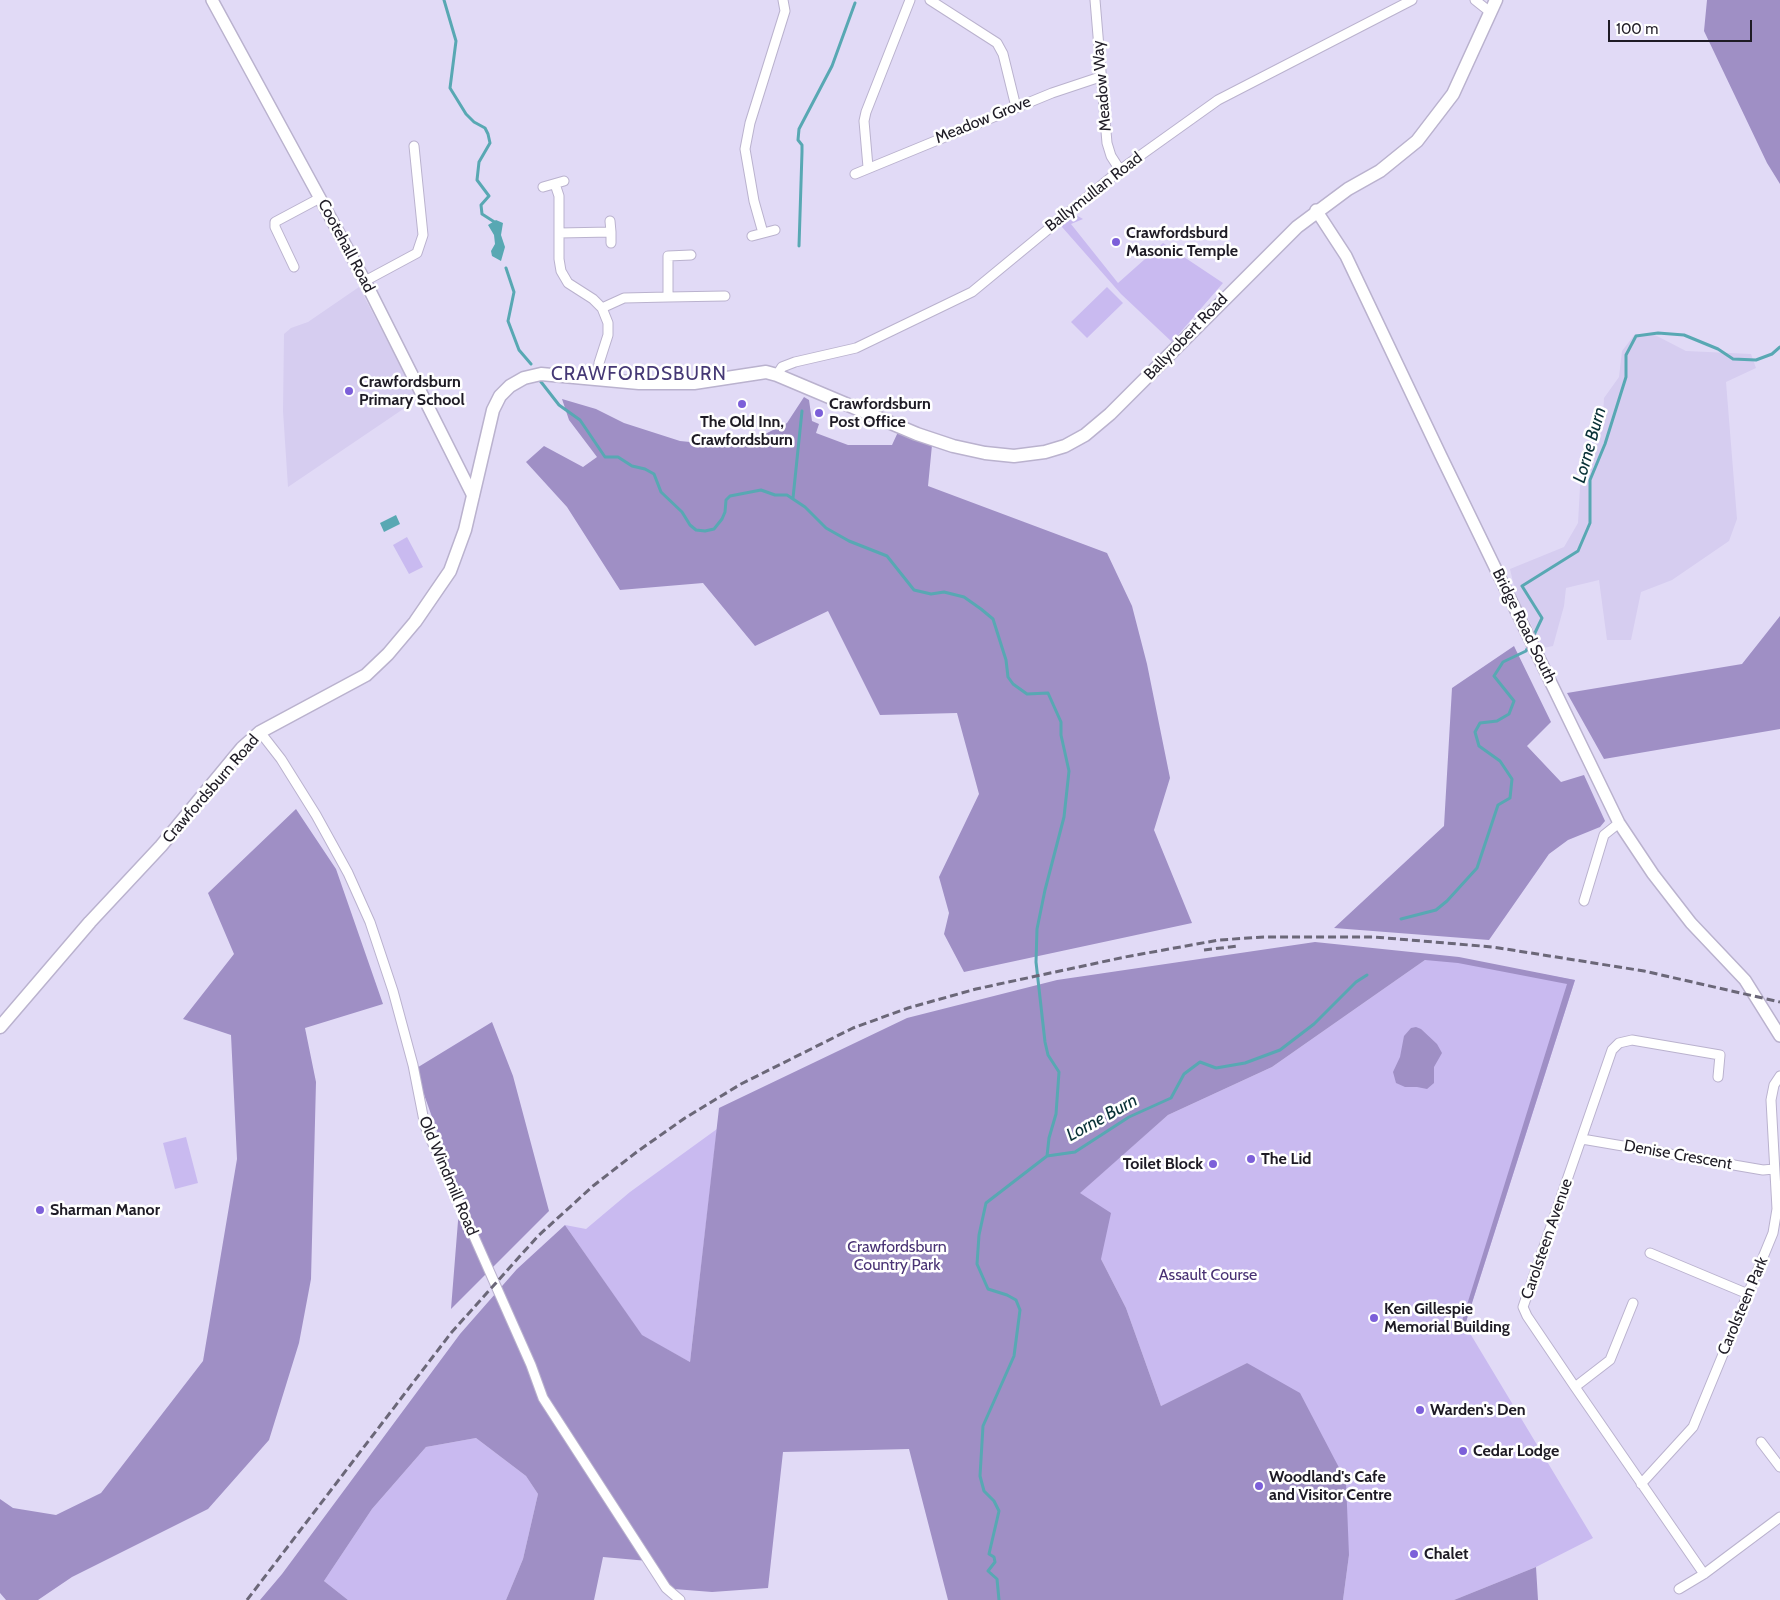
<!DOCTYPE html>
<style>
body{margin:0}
#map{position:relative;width:1780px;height:1600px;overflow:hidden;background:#e1daf6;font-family:Cabin,sans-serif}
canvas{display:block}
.scale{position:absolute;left:1608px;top:20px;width:144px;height:22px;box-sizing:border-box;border:2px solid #1e1b25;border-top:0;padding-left:6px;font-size:15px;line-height:18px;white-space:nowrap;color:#1e1b25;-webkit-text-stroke:4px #fff;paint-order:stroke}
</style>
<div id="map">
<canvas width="1780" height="1600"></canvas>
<div class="scale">100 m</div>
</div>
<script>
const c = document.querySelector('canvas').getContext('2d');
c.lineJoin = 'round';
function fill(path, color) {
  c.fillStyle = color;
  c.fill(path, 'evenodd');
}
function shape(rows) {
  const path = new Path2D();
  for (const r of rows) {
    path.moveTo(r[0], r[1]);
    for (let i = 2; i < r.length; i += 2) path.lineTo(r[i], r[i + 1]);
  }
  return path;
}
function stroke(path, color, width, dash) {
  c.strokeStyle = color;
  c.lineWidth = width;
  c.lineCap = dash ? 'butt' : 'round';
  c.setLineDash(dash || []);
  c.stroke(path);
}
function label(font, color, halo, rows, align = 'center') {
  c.font = font + ' Cabin,sans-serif';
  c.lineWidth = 5;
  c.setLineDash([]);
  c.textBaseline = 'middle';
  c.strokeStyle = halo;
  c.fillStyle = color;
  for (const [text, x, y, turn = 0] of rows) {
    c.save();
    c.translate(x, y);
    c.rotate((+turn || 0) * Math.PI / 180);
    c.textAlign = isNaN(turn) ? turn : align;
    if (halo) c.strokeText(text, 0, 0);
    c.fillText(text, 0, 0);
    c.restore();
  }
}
fill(shape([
 [359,287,418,399,288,487,283,411,284,334,291,328,308,322],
 [1635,334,1653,334,1686,351,1751,354,1756,368,1726,382,1737,519,1729,541,1672,580,1641,592,1631,640,1607,640,1599,580,1566,588,1564,606,1553,646,1543,648,1516,595,1510,569,1564,547,1578,523,1581,469,1603,417,1604,398,1619,377,1622,351]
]), '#d6cdf0');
fill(shape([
 [1076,215,1083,219,1071,224,1118,283,1163,243,1223,283,1172,342,1121,294,1062,227,1063,223],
 [1107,287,1123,303,1087,338,1071,322],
 [407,537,423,567,409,574,393,545],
 [1458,959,1575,980,1465,1325,1593,1538,1536,1567,1454,1600,1343,1600,1349,1555,1247,1363,1161,1406,1126,1308,1101,1259,1079,1193,1168,1115,1272,1067,1425,960],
 [717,1129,690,1362,642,1336,565,1225,586,1229,630,1192],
 [186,1137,198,1183,175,1189,163,1143],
 [476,1438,526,1476,538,1494,523,1559,506,1600,348,1600,324,1581,372,1509,426,1447]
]), '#c9baf0');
fill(shape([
 [1707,0,1780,0,1780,184,1767,163,1704,31],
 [804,397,809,400,812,421,819,424,816,433,848,445,892,445,898,432,932,445,928,486,1107,553,1132,606,1147,664,1170,778,1154,830,1192,923,964,972,944,934,949,913,939,877,979,794,957,713,880,715,828,611,755,646,703,583,620,590,567,507,526,462,544,446,583,467,597,457,569,420,562,399,596,409,624,423,680,441,710,444,743,443,762,438,761,436,787,423],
 [1780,616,1780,729,1604,759,1567,693,1742,664],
 [1514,646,1551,722,1527,746,1561,782,1584,775,1605,821,1600,827,1568,840,1549,854,1489,940,1334,928,1444,826,1452,688],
 [296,809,336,869,383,1004,305,1028,316,1082,311,1279,299,1343,269,1440,208,1509,72,1577,38,1600,6,1600,0,1593,0,1499,13,1508,56,1515,101,1493,203,1361,237,1159,231,1035,183,1019,234,954,208,893],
 [1315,942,1459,957,1575,980,1465,1325,1461,1324,1567,984,1458,963,1425,960,1272,1067,1168,1115,1080,1193,1111,1213,1101,1259,1126,1308,1161,1406,1247,1363,1300,1393,1346,1481,1349,1555,1343,1600,948,1600,909,1449,783,1452,768,1588,712,1592,674,1589,648,1561,603,1557,594,1600,506,1600,523,1559,538,1494,526,1476,476,1438,426,1447,372,1509,324,1581,348,1600,260,1600,282,1574,460,1334,517,1269,565,1225,642,1335,690,1362,719,1108,907,1018,1057,980],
 [492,1022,513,1076,549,1211,451,1309,460,1196,415,1069],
 [1416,1027,1421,1029,1437,1044,1442,1053,1434,1067,1434,1083,1427,1089,1417,1087,1405,1087,1396,1083,1393,1072,1400,1057,1404,1036,1411,1028],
 [1536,1567,1538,1600,1454,1600]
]), '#9f8fc5');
fill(shape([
 [496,220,503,223,501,235,505,247,501,261,492,256,491,251,495,244,494,235,488,225],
 [396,515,400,524,384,532,380,523]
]), '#58a8b3');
stroke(shape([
 [444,0,456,41,450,88,466,114,474,122,485,128,488,134,490,143,479,162,477,180,489,196,481,205,482,214,496,223],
 [799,246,802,152,802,145,798,140,799,129,832,66,855,3],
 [506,268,514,292,508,321,519,350,531,364],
 [538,378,559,405,580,420,605,457,618,457,632,466,645,469,654,474,661,492,682,512,690,525,696,530,705,531,714,529,722,519,725,512,726,500,730,496,761,490,775,495,787,495,805,507,826,528,849,541,887,556,914,590,931,594,944,592,964,597,981,609,993,619,1006,660,1008,677,1013,684,1027,694,1048,693,1061,722,1061,735,1069,771,1064,817,1045,890,1037,929,1036,962,1045,1042,1048,1055,1059,1072,1056,1114,1049,1138,1047,1156],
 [793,498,802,411],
 [1533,637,1542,618,1522,586,1578,551,1590,523,1590,480,1605,444,1626,377,1626,355,1636,336,1658,333,1684,335,1718,349,1733,359,1756,360,1772,354,1780,347],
 [1401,919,1436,910,1447,901,1477,868,1498,805,1510,798,1512,779,1500,761,1479,746,1475,732,1480,723,1497,721,1509,714,1514,701,1494,676,1503,662,1526,651,1529,645],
 [999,1600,997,1579,988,1571,995,1562,994,1557,989,1554,999,1511,994,1501,984,1491,980,1476,983,1426,1014,1356,1020,1310,1016,1300,1007,1295,988,1289,977,1264,979,1235,986,1203,1047,1156,1075,1152,1129,1117,1171,1098,1184,1074,1200,1062,1216,1068,1245,1063,1280,1050,1314,1024,1356,982,1367,975]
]), '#58a8b3', 3);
const minor = shape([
 [930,0,997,43,1003,54,1016,107],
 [1095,0,1107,143,1111,156,1120,170],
 [1475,0,1490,12],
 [868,167,864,121,866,112,910,0],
 [855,174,1052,93,1100,77],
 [555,184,559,196,559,259,561,271,568,283,593,299,602,308,608,323,608,335,599,363,598,379],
 [543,187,564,181],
 [610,221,611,232],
 [559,233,611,232,611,243],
 [763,233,754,201,745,149,750,123,785,11,783,0],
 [752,236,775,230],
 [294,267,275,227,275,222,320,198],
 [365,281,417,253,423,235,414,146],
 [668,297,725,296],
 [602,308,624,298,668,297,668,256,691,255],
 [777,375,782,367,795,362,856,348,972,292,1120,170,1218,100,1412,0],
 [260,732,281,759,316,815,348,873,370,922,393,991,413,1065,425,1126,531,1365,543,1398,666,1588,680,1600],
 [1584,901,1604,835,1619,823],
 [1582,1139,1763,1170,1774,1169],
 [1650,1253,1748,1294],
 [1575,1387,1610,1360,1633,1303],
 [1761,1442,1780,1467],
 [1641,1484,1693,1427,1773,1233,1777,1209,1771,1100,1774,1085,1780,1076],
 [1704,1574,1575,1387,1527,1316,1523,1307,1612,1050,1619,1043,1632,1040,1720,1055,1718,1077],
 [1679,1589,1704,1574,1780,1517]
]);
const tertiary = shape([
 [212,0,365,281,473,496],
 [1316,210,1346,256,1441,456,1619,823,1653,874,1691,923,1745,980,1780,1036]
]);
const secondary = shape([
 [0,1027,90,922,161,846,242,748,260,732,366,675,388,654,415,622,450,571,465,530,493,410,500,396,510,386,524,378,541,374,639,383,694,383,766,372,777,375,917,434,953,446,985,453,1014,456,1045,452,1065,446,1085,435,1110,414,1297,227,1348,189,1380,171,1417,141,1453,94,1496,0]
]);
stroke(minor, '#bab2ce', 11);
stroke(tertiary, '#bab2ce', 14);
stroke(secondary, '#bab2ce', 15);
stroke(minor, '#fff', 9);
stroke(tertiary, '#fff', 11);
stroke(secondary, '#fff', 12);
stroke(shape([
 [1204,950,1238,946],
 [247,1600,451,1333,538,1236,593,1186,638,1151,685,1118,741,1084,853,1028,908,1008,976,989,1125,957,1219,940,1264,937,1374,937,1493,947,1644,971,1780,1002]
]), '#6b6778', 3, [8, 4]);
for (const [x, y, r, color] of [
 [1116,242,5,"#7c5fd9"],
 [349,391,5,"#7c5fd9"],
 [742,404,5,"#7c5fd9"],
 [819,413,5,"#7c5fd9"],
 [1251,1159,5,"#7c5fd9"],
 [1213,1164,5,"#7c5fd9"],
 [40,1210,5,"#7c5fd9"],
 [1374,1318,5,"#7c5fd9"],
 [1420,1410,5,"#7c5fd9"],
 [1463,1451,5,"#7c5fd9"],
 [1259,1486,5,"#7c5fd9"],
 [1414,1554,5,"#7c5fd9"]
]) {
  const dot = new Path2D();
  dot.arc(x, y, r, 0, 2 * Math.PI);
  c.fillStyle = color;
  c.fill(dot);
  stroke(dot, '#fff', 2);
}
label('16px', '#1e1b25', '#fff', [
 ["Meadow Way",1102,86,-95],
 ["Meadow Grove",983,120,-22],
 ["Ballymullan Road",1094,192,-38],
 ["Cootehall Road",346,246,62],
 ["Ballyrobert Road",1186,337,-46],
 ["Bridge Road South",1524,626,64],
 ["Crawfordsburn Road",211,789,-49],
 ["Denise Crescent",1678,1155,10],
 ["Old Windmill Road",448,1176,67],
 ["Carolsteen Avenue",1547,1239,-71],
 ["Carolsteen Park",1743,1306,-67]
]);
label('bold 16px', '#1e1b25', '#fff', [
 ["Crawfordsburd",1126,233],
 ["Masonic Temple",1126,251],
 ["Crawfordsburn",359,382],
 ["Primary School",359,400],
 ["Crawfordsburn",829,404],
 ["Post Office",829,422],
 ["The Old Inn,",742,422,"center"],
 ["Crawfordsburn",742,440,"center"],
 ["The Lid",1261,1159],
 ["Toilet Block",1203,1164,"right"],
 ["Sharman Manor",50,1210],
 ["Ken Gillespie",1384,1309],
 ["Memorial Building",1384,1327],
 ["Warden's Den",1430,1410],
 ["Cedar Lodge",1473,1451],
 ["Woodland's Cafe",1269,1477],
 ["and Visitor Centre",1269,1495],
 ["Chalet",1424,1554]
], 'left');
label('16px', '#493274', '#fff', [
 ["Crawfordsburn",897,1247],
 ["Country Park",897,1265],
 ["Assault Course",1208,1275]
]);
label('italic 18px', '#093137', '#fff', [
 ["Lorne Burn",1590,445,-74],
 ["Lorne Burn",1102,1118,-29]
]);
c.letterSpacing = '1px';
label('19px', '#453875', '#fff', [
 ["CRAWFORDSBURN",639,374]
]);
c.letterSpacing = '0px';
</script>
